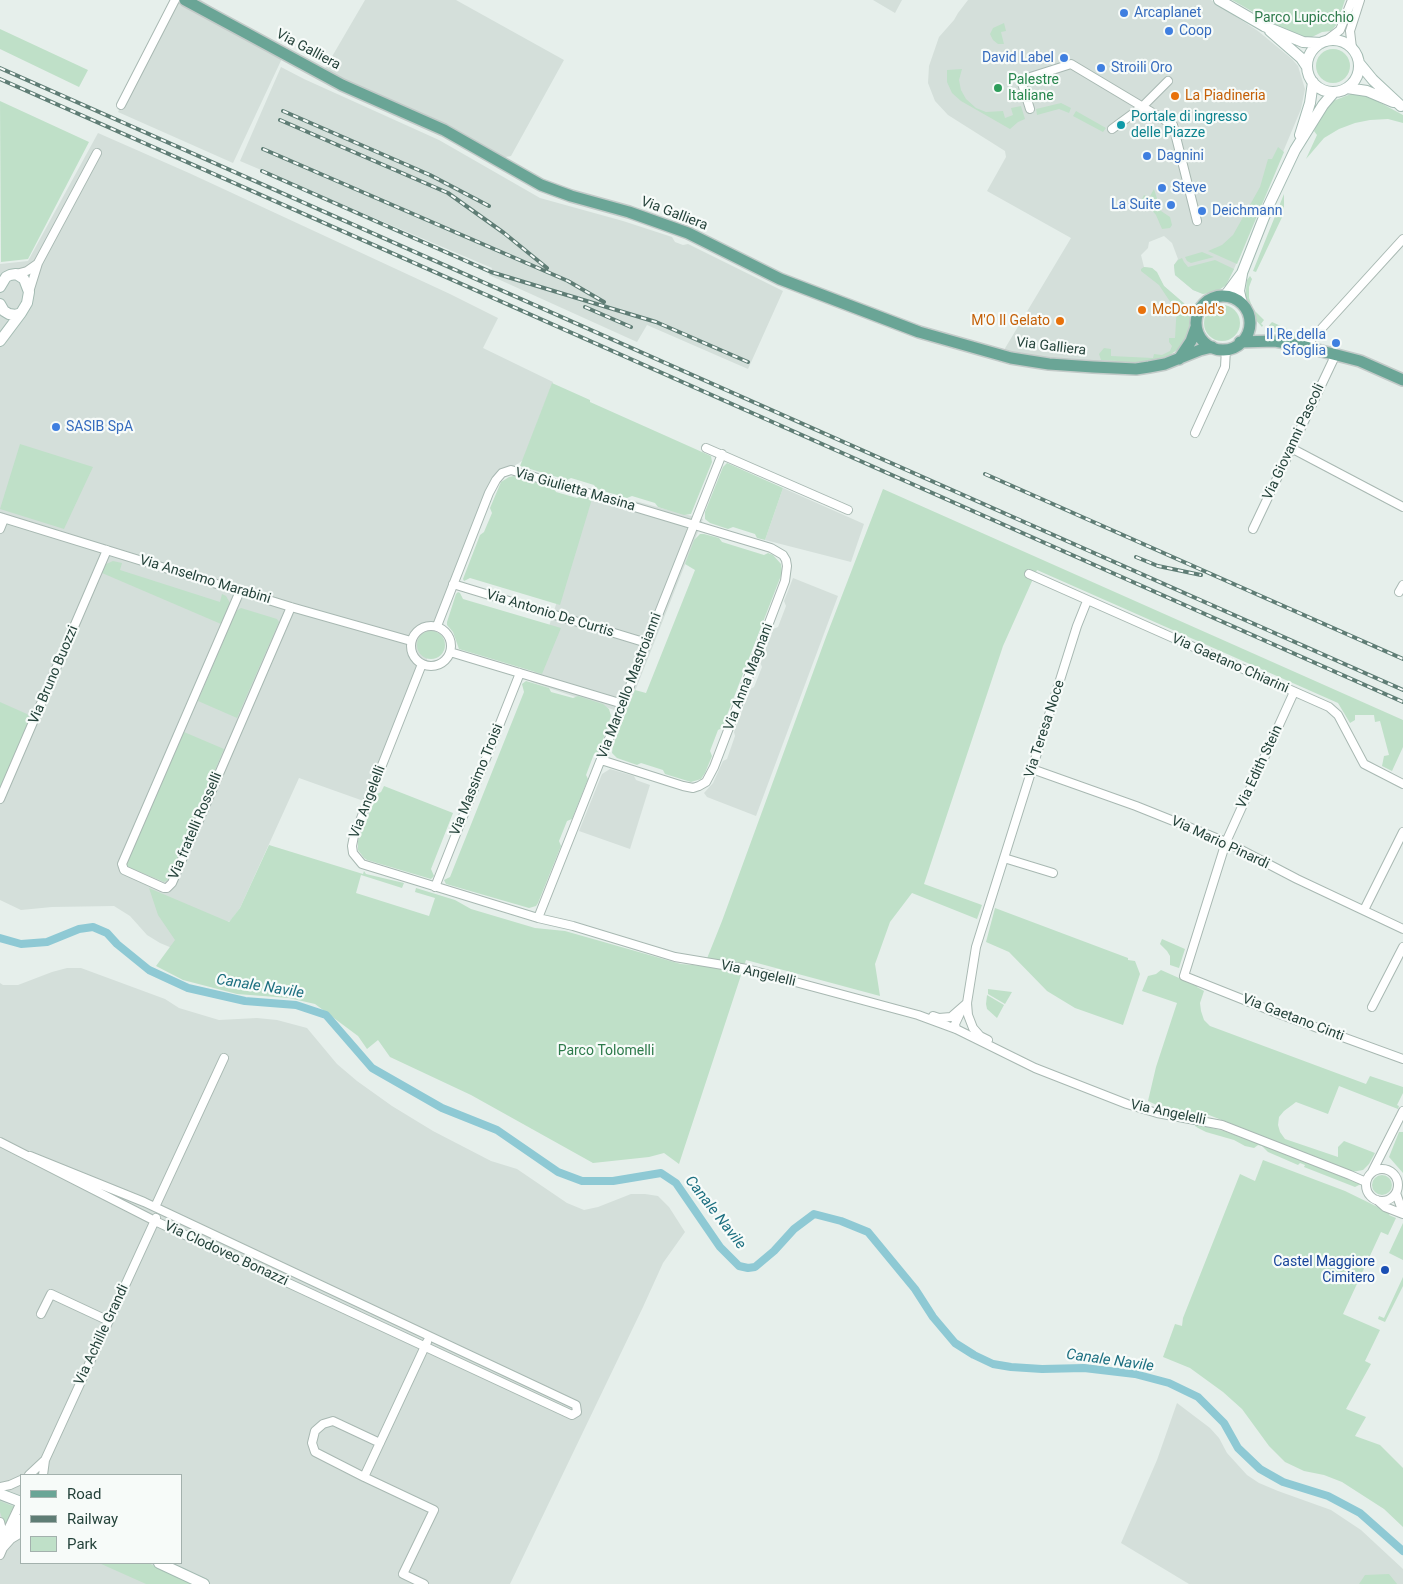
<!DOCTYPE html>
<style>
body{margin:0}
#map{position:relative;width:1403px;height:1584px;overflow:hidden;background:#e6efeb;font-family:Roboto,sans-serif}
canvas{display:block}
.legend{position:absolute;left:20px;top:1474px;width:162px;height:90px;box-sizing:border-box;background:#f7fbf9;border:1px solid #a3b1ad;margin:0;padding:6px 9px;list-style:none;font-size:15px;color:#24423a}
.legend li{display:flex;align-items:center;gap:10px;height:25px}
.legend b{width:25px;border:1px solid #a3b1ad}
</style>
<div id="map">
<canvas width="1403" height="1584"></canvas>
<ul class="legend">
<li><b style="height:6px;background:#6aa596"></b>Road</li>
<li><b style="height:6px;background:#5f7d75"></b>Railway</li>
<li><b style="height:14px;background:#bfe0c8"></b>Park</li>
</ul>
</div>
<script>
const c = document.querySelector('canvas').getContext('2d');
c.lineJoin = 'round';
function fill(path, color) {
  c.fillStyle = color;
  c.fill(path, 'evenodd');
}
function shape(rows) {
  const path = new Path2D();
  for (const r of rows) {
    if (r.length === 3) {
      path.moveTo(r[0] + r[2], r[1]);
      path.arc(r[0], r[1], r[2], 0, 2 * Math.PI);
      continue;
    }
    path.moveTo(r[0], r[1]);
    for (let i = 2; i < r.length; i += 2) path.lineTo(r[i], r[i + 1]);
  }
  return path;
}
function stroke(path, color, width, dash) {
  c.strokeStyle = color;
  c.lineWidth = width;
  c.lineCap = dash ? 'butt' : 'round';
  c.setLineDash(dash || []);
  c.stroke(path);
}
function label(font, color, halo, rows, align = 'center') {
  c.font = font + ' Roboto,sans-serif';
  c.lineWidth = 4.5;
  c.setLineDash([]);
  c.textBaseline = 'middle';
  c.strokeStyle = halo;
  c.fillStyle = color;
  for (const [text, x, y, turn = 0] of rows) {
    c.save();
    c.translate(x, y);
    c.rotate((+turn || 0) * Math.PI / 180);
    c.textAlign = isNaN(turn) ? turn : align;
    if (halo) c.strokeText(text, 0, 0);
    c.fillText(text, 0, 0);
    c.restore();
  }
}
fill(shape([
 [175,0,201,0,214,8,214,11,286,50,233,163,118,112],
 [365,0,456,0,564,60,511,156,500,158,323,72],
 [873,0,902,0,895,13],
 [968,0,1211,0,1258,31,1292,59,1298,66,1305,89,1301,109,1234,269,1226,285,1216,292,1203,294,1193,290,1175,275,1174,265,1178,259,1172,243,1164,236,1149,242,1148,248,1141,255,1144,267,1152,268,1156,272,1164,286,1186,305,1191,315,1190,330,1170,355,1143,363,1085,363,1029,355,1004,350,1071,238,987,191,1006,157,1005,151,948,115,935,101,928,83,929,66,939,37,954,20,958,13],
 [281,67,304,79,439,140,540,198,623,221,672,237,675,242,683,245,688,244,783,291,748,369,647,325,637,342,489,275,492,268,240,161],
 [98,133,189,173,450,294,498,318,483,348,553,382,523,460,503,475,488,499,372,804,299,778,240,908,231,920,211,933,189,955,160,943,147,935,130,916,114,906,52,907,21,910,0,900,0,264,28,261],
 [783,488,864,524,851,562,765,540],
 [593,490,703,519,626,714,531,682],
 [793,578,838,596,756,816,707,797,704,793,713,783,723,761,727,759,735,736,734,732,750,689,754,687,762,667,760,662,773,629,778,627,786,606,784,601],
 [610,769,634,776,636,780,650,785,630,849,579,831,602,774],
 [67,968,81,968,165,999,179,1008,219,1020,257,1018,277,1020,307,1028,337,1064,357,1081,392,1106,433,1131,491,1161,517,1169,567,1203,584,1210,598,1207,631,1194,645,1194,658,1196,669,1207,685,1232,663,1263,643,1307,510,1584,0,1584,0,983,3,985,18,985,52,972],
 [21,1475,181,1475,181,1563,21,1563],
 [1177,1403,1210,1428,1219,1438,1227,1453,1247,1475,1259,1483,1278,1491,1331,1510,1361,1530,1403,1569,1403,1584,1189,1584,1121,1543,1157,1460]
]), '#d4dfda');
fill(shape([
 [1232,0,1345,0,1337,24,1331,31,1322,32,1312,37,1302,37,1301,39],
 [1004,23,1006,31,1001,32,1004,44,998,44,993,40,990,34,993,28],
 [0,29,88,70,79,87,0,49],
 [1333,66,17],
 [962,69,959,80,961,90,966,99,976,108,986,112,1003,111,1005,118,1013,115,1011,108,1021,106,1025,119,1018,122,1010,129,961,101,952,93,947,82,947,70],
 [1362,93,1403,115,1403,123,1388,119,1370,120,1355,123,1339,129,1324,138,1306,159,1317,135,1314,131,1323,112,1333,101,1351,94],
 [0,101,89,142,28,259,1,262],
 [1061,103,1071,108,1069,113,1059,109,1037,115,1036,109],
 [1076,111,1106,128,1103,132,1073,116],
 [1278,147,1284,152,1237,264,1208,251,1222,245,1233,235,1260,187,1268,159,1272,159],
 [1154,189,1161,211,1170,217,1172,225,1170,228,1162,229,1156,215,1151,209,1142,204,1142,199,1144,195,1149,198],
 [1284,194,1284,213,1256,272,1253,271],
 [1202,252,1214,257,1191,263,1187,261,1185,257],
 [1182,258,1184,262,1188,267,1215,260,1234,269,1226,285,1216,292,1203,294,1193,290,1175,275,1174,265,1178,260],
 [1144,267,1152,268,1157,272,1164,286,1186,305,1191,315,1189,335,1181,347,1170,355,1157,360,1127,364,1118,361,1101,360,1099,354,1104,348,1111,349,1111,356,1153,358,1154,354,1162,355,1170,351,1172,346,1169,342,1169,338,1175,338,1177,304,1171,303,1159,285,1141,271,1141,269],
 [1250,276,1252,279,1249,287,1249,298,1253,309,1264,320,1261,324,1263,325,1262,327,1254,318,1245,298,1247,280],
 [1222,323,18],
 [1272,322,1294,332,1302,336,1295,339,1266,329],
 [552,383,590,400,590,402,711,456,712,462,691,514,684,515,658,507,655,503,632,496,627,498,597,489,594,485,571,478,567,480,520,466],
 [20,444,93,467,64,529,0,509],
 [727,463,783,488,765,540,757,538,755,534,733,527,728,529,710,523,705,519,705,512,723,467],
 [514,476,554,488,556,492,577,498,582,496,592,499,560,605,470,578,464,581,463,579,480,535,484,532,492,513,490,508,501,482,509,477],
 [883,489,1403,720,1403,747,1392,771,1382,766,1384,756,1389,755,1380,721,1375,722,1374,715,1355,715,1355,720,1350,723,1338,703,1037,570,1003,646,924,884,982,905,977,919,912,893,890,922,875,964,880,996,746,960,679,1164,664,1153,649,1157,593,1163,471,1095,390,1057,378,1040,367,1049,358,1036,315,1004,289,998,237,994,183,980,156,966,175,940,158,915,149,888,229,922,240,908,269,845,363,874,364,871,366,874,404,883,402,888,361,875,356,893,429,916,435,898,415,892,416,888,455,900,471,909,535,928,565,931,681,964,704,966,722,921,826,637],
 [700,534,704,534,719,538,722,542,764,555,768,553,773,555,781,564,782,573,722,728,718,730,710,751,712,756,705,773,701,779,691,782,665,774,663,770,641,763,637,765,617,758,612,753,613,745,635,690,646,693,695,570,685,564,694,540],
 [113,561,122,563,120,570,220,602,222,594,226,596,230,603,221,624,102,573,106,564],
 [458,592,460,593,463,599,561,628,542,674,459,649,453,632,447,625,447,622,456,594],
 [241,608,277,619,279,622,237,718,198,701,236,611],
 [431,645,14],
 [526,681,549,688,551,692,573,698,578,696,603,704,609,709,611,716,599,752,594,754,586,775,588,779,572,819,567,821,559,841,561,846,538,903,536,906,529,908,446,884,444,880,450,877,524,692,522,684],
 [0,702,27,714,30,718,0,788],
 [184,732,224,749,168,880,164,882,128,867,126,865],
 [384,786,453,813,431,869,434,876,431,879,367,860,364,858,358,850,358,841,377,794,381,792],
 [995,908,1128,958,1128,960,1135,961,1140,974,1123,1025,1075,1008,1047,991,1009,952,986,942],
 [1162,939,1185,949,1179,968,1170,965,1170,956,1167,951,1160,944],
 [1161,970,1197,986,1197,987,1204,991,1200,1003,1201,1011,1204,1020,1210,1026,1366,1084,1370,1076,1403,1087,1403,1093,1397,1105,1399,1106,1398,1109,1339,1086,1328,1114,1296,1102,1284,1111,1279,1117,1278,1125,1280,1132,1285,1139,1338,1157,1338,1147,1344,1141,1375,1153,1369,1164,1363,1170,1352,1172,1209,1115,1165,1109,1148,1101,1156,1067,1177,1003,1142,991,1148,976,1156,974],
 [988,989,1012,992,1005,1004,988,994],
 [987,995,1004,1005,997,1018,987,1009,986,1004],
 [1195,1124,1224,1131,1262,1145,1361,1184,1355,1187,1304,1167,1305,1165,1300,1163,1298,1165,1268,1152,1262,1146,1258,1145,1254,1148,1245,1146,1234,1140,1206,1132,1198,1128,1195,1126],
 [1399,1132,1403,1132,1403,1173,1389,1157],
 [1263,1160,1345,1191,1390,1213,1389,1215,1396,1218,1388,1235,1381,1232,1343,1314,1380,1330,1365,1361,1371,1364,1346,1409,1366,1417,1355,1436,1380,1445,1403,1468,1403,1527,1384,1509,1342,1482,1324,1475,1304,1471,1285,1462,1269,1446,1242,1409,1223,1392,1190,1368,1163,1357,1175,1324,1182,1326,1183,1318,1240,1174,1255,1181],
 [1382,1185,10],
 [1403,1223,1403,1260,1389,1253],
 [1403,1277,1403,1286,1385,1322,1378,1319,1379,1316,1384,1318],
 [0,1501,15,1507,5,1528,0,1512],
 [99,1563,148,1563,194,1584,146,1584],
 [1389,1574,1397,1584,1359,1584,1365,1575]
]), '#bfe0c8');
stroke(shape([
 [0,938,21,944,47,942,79,929,93,927,107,933,117,944,149,970,188,988,245,1001,296,1005,326,1015,372,1068,442,1108,497,1130,558,1172,582,1181,613,1181,661,1173,676,1183,720,1247,739,1266,748,1268,755,1267,774,1251,794,1229,814,1214,841,1221,868,1232,915,1289,933,1317,955,1343,974,1355,993,1364,1011,1367,1042,1369,1084,1368,1135,1374,1169,1383,1198,1397,1224,1423,1238,1448,1260,1469,1283,1482,1328,1496,1360,1513,1403,1551]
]), '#8ec9d4', 8);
const street = shape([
 [1327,40,1340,30,1352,0],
 [1352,48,1350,31,1360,0],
 [121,105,175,0],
 [1030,109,1021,80,1071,64,1173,125,1197,221],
 [1112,129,1142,107,1168,81],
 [16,274,27,271,37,264],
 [29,292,38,263,97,153],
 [1302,346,1312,339,1403,239],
 [1195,433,1225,367,1226,349],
 [706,448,848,510],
 [1291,448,1403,507],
 [0,517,291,607,411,641],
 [0,529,4,519],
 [1253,529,1336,354],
 [1029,574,1329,707,1338,715,1364,764,1403,784],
 [453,584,647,643],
 [240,591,122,864,124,870,164,888,167,888,172,883,291,607],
 [1399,592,1403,585],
 [431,646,20],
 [437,626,489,493,496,480,502,473,511,470,771,548,783,555,786,560,787,566,785,581,714,767,706,782,699,786,693,788,683,786,601,760],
 [450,652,623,704],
 [422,664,354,836,352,846,353,853,362,864,538,918,573,926,675,957,747,969,918,1015,956,1029,1035,1068,1127,1104,1157,1113,1222,1125,1350,1175,1366,1182],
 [1294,692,1226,842,1184,976,1282,1015,1403,1059],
 [1032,769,1136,806,1226,842,1297,879,1403,929],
 [0,799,107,550],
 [1004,858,1053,873],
 [435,887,520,673],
 [1364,910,1403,832],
 [538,918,722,454],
 [1372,1007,1403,947],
 [933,1016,939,1018,951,1017,967,1003],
 [956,1029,955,1024,962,1009],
 [988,1040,980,1036,973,1028,968,1015,967,1003,976,947,1077,626,1087,601],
 [0,1142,155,1221,572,1415,577,1412,576,1405,144,1202,30,1156],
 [1382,1185,16],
 [1372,1172,1403,1111],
 [1396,1193,1403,1213],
 [1377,1200,1385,1207,1403,1214],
 [155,1207,224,1058],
 [41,1314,51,1294,109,1321],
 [29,1475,45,1460,156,1218],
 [43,1475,45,1460],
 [364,1477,315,1452,312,1443,315,1431,323,1424,333,1421,380,1443],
 [0,1487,10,1485,21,1480],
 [0,1522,4,1538,3,1548,0,1555],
 [12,1537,21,1519],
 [4,1538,21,1502],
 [3,1548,11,1539,21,1533],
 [424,1584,403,1574,434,1510,364,1477,427,1342]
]);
const secondary = shape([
 [1219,0,1264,26,1303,42,1321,43],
 [1270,31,1301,58,1307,67],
 [1333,66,26],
 [1359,63,1373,80,1401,106],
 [1347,88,1367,91,1393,102],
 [1300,135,1310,103,1313,82],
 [1242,274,1239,291,1242,304],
 [0,287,6,277,10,275,16,274,24,279,29,292,27,303,21,313,16,315,9,314,4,311,0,304],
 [1225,296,1242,273,1268,207,1295,150,1323,105,1334,92],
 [0,341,21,313],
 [0,1494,21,1502],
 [159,1563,204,1584]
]);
const primary = shape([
 [185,0,342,85,444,130,541,185,571,196,629,212,688,233,780,279,919,332,1011,358,1049,364,1093,367,1136,369,1149,367,1165,364,1200,350,1212,347],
 [1223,323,27],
 [1240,342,1275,341,1302,346,1360,361,1403,380],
 [1179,359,1191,341,1196,327]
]);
stroke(street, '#a8b8b2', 10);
stroke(secondary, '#a4bbb3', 12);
stroke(primary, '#c2cac8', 14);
stroke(street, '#fff', 8);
stroke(secondary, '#fff', 10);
stroke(primary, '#6aa596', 11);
const rail = shape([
 [0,68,1403,690],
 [0,79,1403,702],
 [283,111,430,175,489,206],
 [280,120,448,193,504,233,547,268],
 [263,149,568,281,604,302],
 [262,171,491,272,656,322,748,362],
 [585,307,631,327],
 [985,474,1403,659],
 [1136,557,1158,566,1201,575]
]);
stroke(rail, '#5f7d75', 4);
stroke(rail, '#f7fbf9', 2, [5.5]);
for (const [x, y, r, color] of [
 [1124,13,5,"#3f7fe0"],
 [1169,31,5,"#3f7fe0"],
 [1064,58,5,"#3f7fe0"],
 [1101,68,5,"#3f7fe0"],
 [998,88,5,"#2e9e5b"],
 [1175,96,5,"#e8710a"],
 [1121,125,5,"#0f9aa8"],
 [1147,156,5,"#3f7fe0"],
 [1162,188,5,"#3f7fe0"],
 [1171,205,5,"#3f7fe0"],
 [1202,211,5,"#3f7fe0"],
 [1142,310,5,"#e8710a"],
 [1060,321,5,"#e8710a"],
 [1336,343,5,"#3f7fe0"],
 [56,427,5,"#3f7fe0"],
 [1385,1270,5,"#1a4fb4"]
]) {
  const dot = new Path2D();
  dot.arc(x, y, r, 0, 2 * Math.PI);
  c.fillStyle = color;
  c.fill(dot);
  stroke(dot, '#f7fbf9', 2);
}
label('14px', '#366cbe', '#f7fbf9', [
 ["Arcaplanet",1134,13],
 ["Coop",1179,31],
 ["David Label",1054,58,"right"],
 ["Stroili Oro",1111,68],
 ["Dagnini",1157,156],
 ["Steve",1172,188],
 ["La Suite",1161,205,"right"],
 ["Deichmann",1212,211],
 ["Il Re della",1326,335,"right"],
 ["Sfoglia",1326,351,"right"],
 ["SASIB SpA",66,427]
], 'left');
label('14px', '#2d7a4b', '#f7fbf9', [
 ["Parco Lupicchio",1304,18],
 ["Parco Tolomelli",606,1051]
]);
label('14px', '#24423a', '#f7fbf9', [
 ["Via Galliera",308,50,28],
 ["Via Galliera",674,214,21],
 ["Via Galliera",1051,347,7],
 ["Via Giovanni Pascoli",1294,442,-65],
 ["Via Giulietta Masina",575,490,16],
 ["Via Anselmo Marabini",205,580,17],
 ["Via Antonio De Curtis",550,614,17],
 ["Via Gaetano Chiarini",1230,664,24],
 ["Via Bruno Buozzi",54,675,-67],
 ["Via Anna Magnani",749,677,-69],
 ["Via Marcello Mastroianni",630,686,-69],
 ["Via Teresa Noce",1045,729,-72],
 ["Via Edith Stein",1260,767,-65],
 ["Via Massimo Troisi",477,780,-68],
 ["Via Angelelli",368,802,-69],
 ["Via fratelli Rosselli",196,826,-67],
 ["Via Mario Pinardi",1220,843,25],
 ["Via Angelelli",758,974,13],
 ["Via Gaetano Cinti",1293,1018,21],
 ["Via Angelelli",1168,1113,12],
 ["Via Clodoveo Bonazzi",226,1254,25],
 ["Via Achille Grandi",102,1335,-65]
]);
label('14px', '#27864d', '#f7fbf9', [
 ["Palestre",1008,80],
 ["Italiane",1008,96]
], 'left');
label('14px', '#c56008', '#f7fbf9', [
 ["La Piadineria",1185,96],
 ["McDonald's",1152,310],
 ["M'O Il Gelato",1050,321,"right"]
], 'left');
label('14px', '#0d838f', '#f7fbf9', [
 ["Portale di ingresso",1131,117],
 ["delle Piazze",1131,133]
], 'left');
label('14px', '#164399', '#f7fbf9', [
 ["Castel Maggiore",1375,1262],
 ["Cimitero",1375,1278]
], 'right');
label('italic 15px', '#1c6f80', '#f7fbf9', [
 ["Canale Navile",260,987,9],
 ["Canale Navile",715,1213,52],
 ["Canale Navile",1110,1361,8]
]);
</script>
